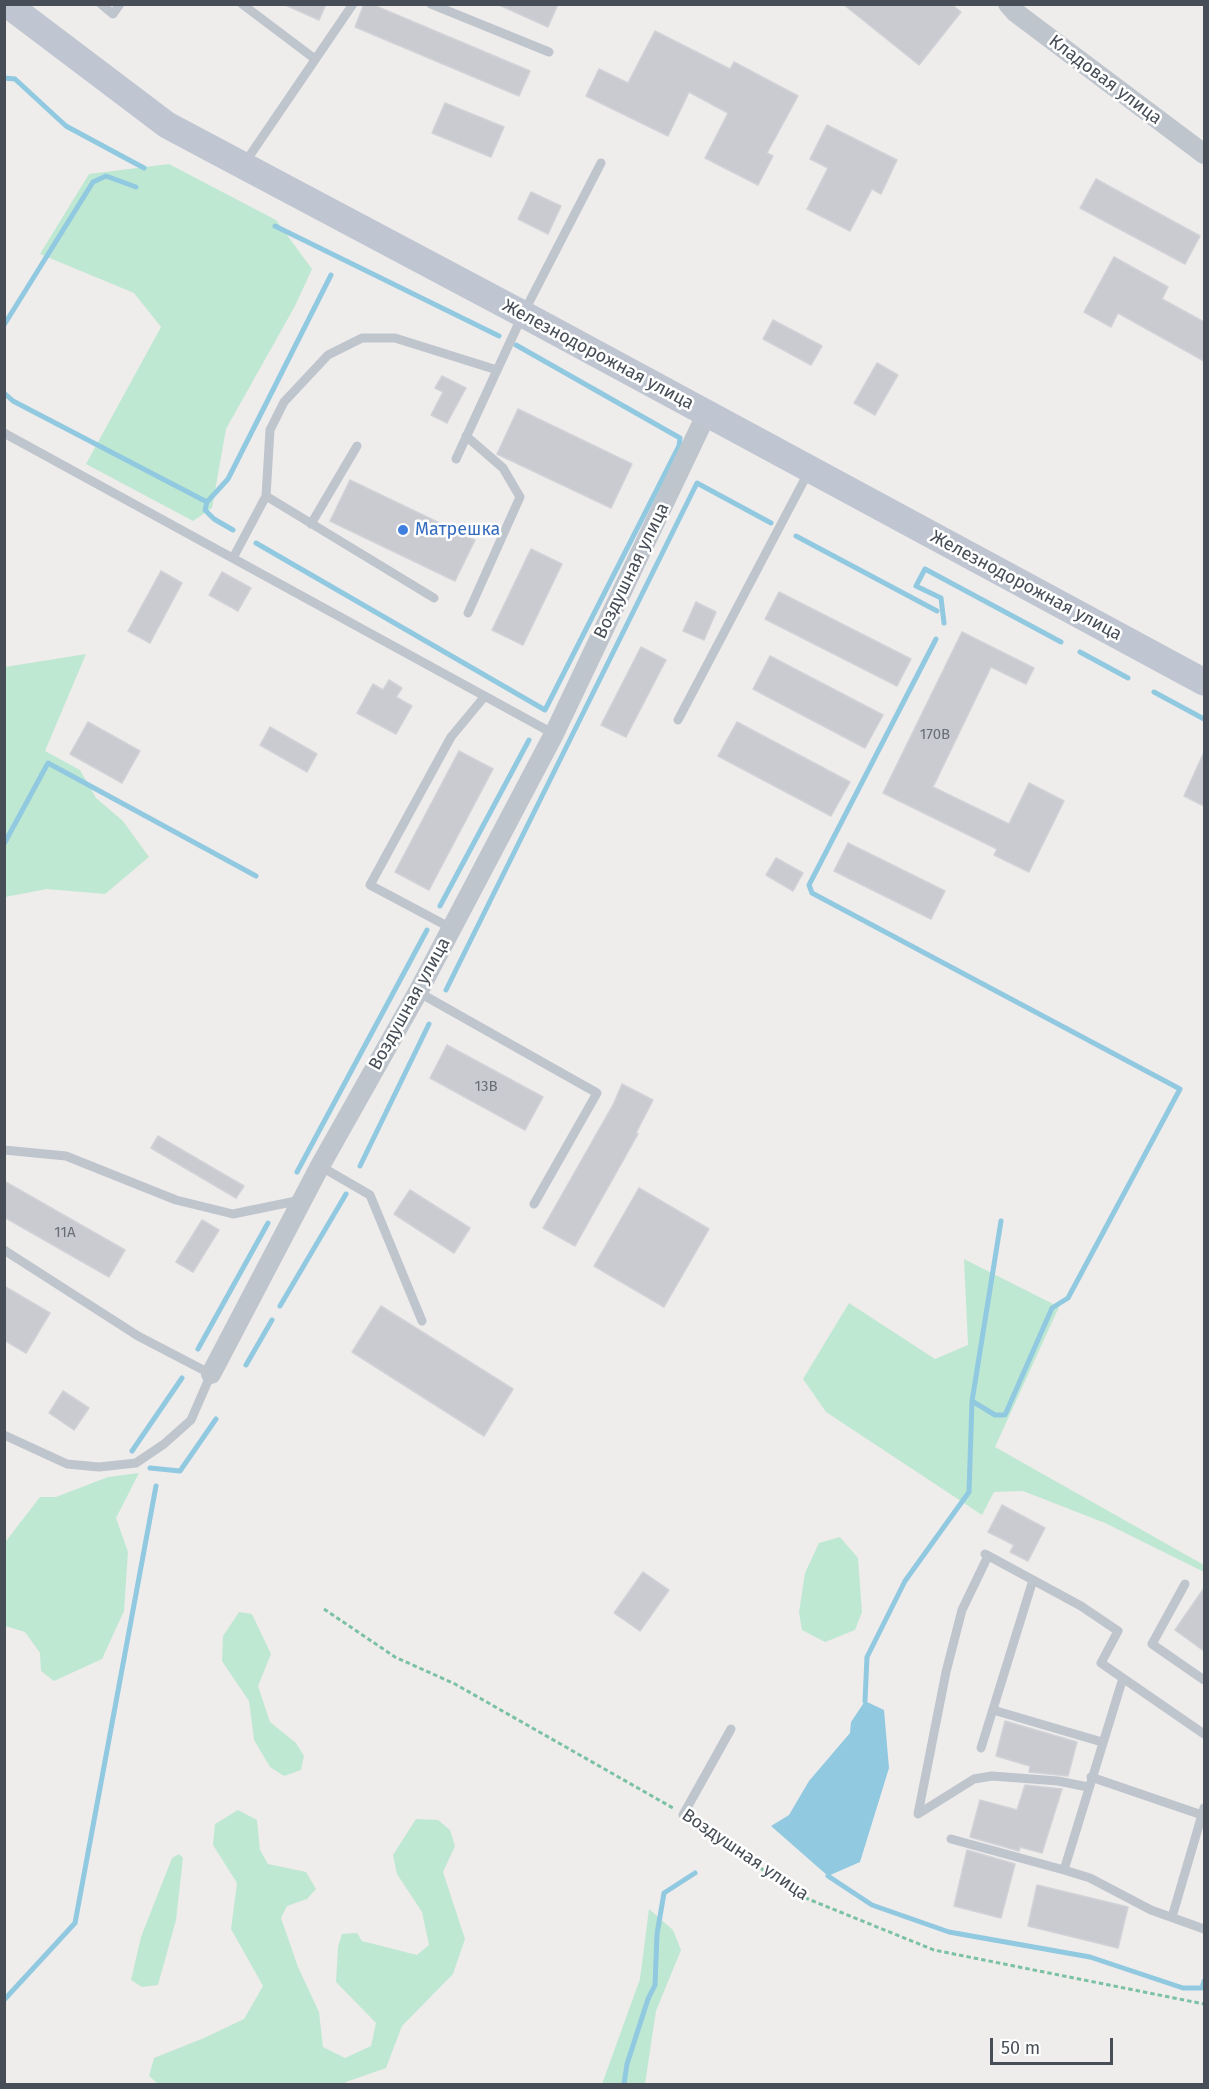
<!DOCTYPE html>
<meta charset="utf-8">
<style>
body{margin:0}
#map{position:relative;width:1209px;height:2089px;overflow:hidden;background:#efecec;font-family:"Fira Sans",sans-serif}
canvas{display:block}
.frame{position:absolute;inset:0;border:6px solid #474e57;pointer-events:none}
.scale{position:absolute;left:990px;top:2038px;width:123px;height:27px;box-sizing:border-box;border:3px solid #474e57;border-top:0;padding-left:8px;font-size:18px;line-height:21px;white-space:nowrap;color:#474e57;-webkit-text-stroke:4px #fff;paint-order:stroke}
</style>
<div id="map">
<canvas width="1209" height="2089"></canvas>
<div class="frame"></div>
<div class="scale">50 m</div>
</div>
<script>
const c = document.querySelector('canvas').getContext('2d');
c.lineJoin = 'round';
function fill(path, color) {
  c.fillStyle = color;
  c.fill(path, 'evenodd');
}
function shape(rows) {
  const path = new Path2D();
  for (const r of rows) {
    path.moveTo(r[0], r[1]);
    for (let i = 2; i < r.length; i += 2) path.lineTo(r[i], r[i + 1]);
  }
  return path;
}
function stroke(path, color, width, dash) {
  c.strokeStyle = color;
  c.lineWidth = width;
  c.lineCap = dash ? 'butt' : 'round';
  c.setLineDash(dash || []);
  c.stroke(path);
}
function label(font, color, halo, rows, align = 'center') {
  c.font = font + ' "Fira Sans",sans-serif';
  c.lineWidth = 5;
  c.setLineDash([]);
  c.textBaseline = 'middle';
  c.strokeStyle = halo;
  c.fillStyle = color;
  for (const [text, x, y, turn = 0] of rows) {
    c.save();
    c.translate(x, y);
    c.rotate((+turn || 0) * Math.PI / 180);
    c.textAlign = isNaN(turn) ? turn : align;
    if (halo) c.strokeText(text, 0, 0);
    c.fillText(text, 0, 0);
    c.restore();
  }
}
fill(shape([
 [169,164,276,220,312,269,295,306,226,429,212,508,193,521,86,464,161,327,134,293,40,254,89,174],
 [86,654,45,751,80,770,96,798,123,821,149,857,105,894,47,889,5,897,5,667],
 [964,1259,1059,1307,995,1447,1204,1565,1204,1572,1105,1523,1023,1491,994,1492,982,1515,826,1412,803,1379,849,1303,935,1359,968,1345],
 [139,1473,116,1518,128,1552,124,1611,102,1659,54,1681,41,1671,40,1653,25,1632,5,1626,6,1541,40,1497,56,1497,108,1477],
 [840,1537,858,1558,862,1612,855,1630,825,1642,802,1630,799,1612,805,1573,819,1543],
 [239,1612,252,1614,271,1654,258,1686,270,1722,296,1743,304,1756,301,1770,284,1776,270,1767,254,1740,249,1701,222,1661,223,1636],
 [238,1810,257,1820,260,1850,268,1864,306,1872,316,1889,307,1899,287,1906,281,1918,298,1967,319,2012,323,2047,345,2058,371,2046,376,2023,336,1982,338,1947,342,1934,357,1933,362,1941,417,1955,429,1945,422,1912,397,1874,393,1855,416,1819,438,1820,450,1830,455,1846,443,1872,465,1939,453,1974,402,2026,386,2068,346,2082,344,2084,158,2084,149,2076,154,2058,204,2038,244,2019,263,1986,231,1929,237,1883,213,1845,215,1824],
 [179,1854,183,1858,176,1920,158,1985,142,1987,131,1980,141,1937,172,1858],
 [649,1909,673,1930,681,1950,656,2011,645,2084,602,2084,640,1979]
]), '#bfe8d2');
fill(shape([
 [865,1701,884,1710,889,1768,860,1862,828,1876,771,1826,789,1815,809,1781,850,1733,851,1722]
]), '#91c9e0');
stroke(shape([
 [4,78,15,79,66,126,144,168],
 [275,226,499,336],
 [4,325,93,182,106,176,136,187],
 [4,393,13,401,207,502],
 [233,530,214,519,205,510,207,502,228,479,331,275],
 [796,536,937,611],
 [256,543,545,710,679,446,680,438,516,345],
 [944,623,941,598,916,586,925,569,1061,642],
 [936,639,809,885,812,893,1180,1089,1068,1298,1052,1308,1005,1415,995,1415,972,1401],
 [1080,652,1128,678],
 [1154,692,1204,719],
 [4,844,48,763,256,876],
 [440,906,529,740],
 [446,990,697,483,771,523],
 [360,1166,429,1024],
 [297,1172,427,930],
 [280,1306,346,1194],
 [198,1349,268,1223],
 [246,1365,272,1320],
 [132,1451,182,1378],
 [150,1468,180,1471,216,1419],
 [865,1701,867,1657,905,1581,969,1492,972,1401,1001,1221],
 [828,1876,872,1905,949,1932,1090,1957,1183,1988,1202,1988,1204,1981],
 [4,2000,75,1923,156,1486],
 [624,2084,627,2064,648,1999,655,1985,657,1934,664,1893,695,1873]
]), '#91c9e0', 5);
const building = shape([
 [283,4,326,4,319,20,283,4],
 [364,4,371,4,530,71,519,96,355,27,364,4],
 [497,4,558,4,548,27,497,4],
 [843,4,951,4,961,12,919,65,843,4],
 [655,31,730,69,734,62,798,96,767,153,773,156,758,185,705,158,728,113,689,92,668,136,586,96,599,69,628,83,655,31],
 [445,103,504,127,491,157,432,133,445,103],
 [827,125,897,160,881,194,872,189,850,231,807,209,828,168,810,159,827,125],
 [1096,179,1200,236,1185,264,1080,208,1096,179],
 [531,192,561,206,548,234,518,219,531,192],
 [1114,257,1168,287,1162,299,1204,322,1204,361,1118,313,1111,327,1084,312,1114,257],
 [773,320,822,346,811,365,763,339,773,320],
 [877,363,898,375,875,415,854,403,877,363],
 [442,376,466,388,447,423,431,415,443,392,435,388,442,376],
 [518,409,632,464,611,508,497,454,518,409],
 [350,480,475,540,455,581,330,521,350,480],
 [531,549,562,564,523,645,492,630,531,549],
 [161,571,182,583,150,643,128,631,161,571],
 [222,572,251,588,238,611,209,595,222,572],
 [779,592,911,659,897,686,765,619,779,592],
 [696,602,716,612,704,640,683,631,696,602],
 [962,632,1034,668,1026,684,991,667,933,787,1009,824,1029,783,1064,801,1029,872,994,855,997,849,883,793,962,632],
 [641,647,666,660,626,737,601,725,641,647],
 [770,656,883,715,865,748,753,689,770,656],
 [389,680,402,688,396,697,412,706,396,734,357,713,373,684,383,690,389,680],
 [88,722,140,751,122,783,70,754,88,722],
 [737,722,850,782,831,816,718,756,737,722],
 [270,727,317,754,307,772,260,745,270,727],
 [459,751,493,769,429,890,395,872,459,751],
 [1204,752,1204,806,1184,796,1204,752],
 [848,843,945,891,931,919,834,871,848,843],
 [776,858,803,873,793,891,766,875,776,858],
 [447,1045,543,1097,525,1130,430,1078,447,1045],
 [622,1084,653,1100,636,1133,638,1134,575,1246,543,1228,614,1103,622,1084],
 [158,1136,244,1186,236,1198,151,1148,158,1136],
 [4,1181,125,1250,109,1277,4,1217,4,1181],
 [639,1188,709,1229,664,1307,594,1266,639,1188],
 [410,1190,470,1228,454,1253,394,1214,410,1190],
 [202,1220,219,1230,193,1272,176,1262,202,1220],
 [4,1286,50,1313,26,1353,4,1340,4,1286],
 [381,1306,513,1389,484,1436,352,1352,381,1306],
 [63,1391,89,1408,74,1430,49,1413,63,1391],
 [1002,1505,1045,1528,1028,1561,1010,1552,1014,1545,988,1532,1002,1505],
 [643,1572,669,1590,640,1631,614,1613,643,1572],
 [1204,1588,1204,1651,1175,1630,1204,1588],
 [1005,1721,1077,1742,1068,1776,1029,1772,1030,1766,996,1756,1005,1721],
 [1025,1785,1062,1789,1042,1853,1020,1847,1019,1851,970,1837,980,1800,1017,1810,1025,1785],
 [967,1850,1015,1864,1001,1918,954,1906,967,1850],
 [1037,1885,1128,1907,1118,1948,1028,1926,1037,1885]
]);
fill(building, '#cacbd1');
stroke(building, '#d1d2d7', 1.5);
stroke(shape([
 [324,1609,395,1657,455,1684,673,1808],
 [693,1822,803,1897,934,1950,1204,2004]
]), '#7bc2a5', 3, [4.5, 3]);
stroke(shape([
 [101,4,113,14,120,4],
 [242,4,315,59],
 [431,4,549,52],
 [244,164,353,4],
 [4,433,554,734],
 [466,436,503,468,520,497,468,613],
 [456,459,523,314,601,163],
 [266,496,270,430,284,402,328,355,362,338,395,338,497,370],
 [311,524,357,446],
 [233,558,266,496,434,598],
 [678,720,809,471],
 [451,928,370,885,451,737,485,696],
 [418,992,597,1093,534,1204],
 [4,1150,66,1156,176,1200,233,1214,301,1200],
 [320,1166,370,1195,422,1321],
 [4,1250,138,1336,211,1374,191,1420,164,1444,136,1463,99,1467,67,1464,4,1435],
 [985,1554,1081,1606,1118,1631,1101,1663,1204,1734],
 [988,1556,962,1610,946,1672,918,1814,974,1779,992,1776,1058,1781,1088,1787],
 [1185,1584,1152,1644,1204,1680],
 [1123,1678,1064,1870,1090,1878,1151,1910,1204,1929],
 [993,1710,1102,1742],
 [981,1748,1033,1580],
 [1091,1777,1202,1815],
 [683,1815,731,1729],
 [951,1839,1064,1870],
 [1172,1917,1204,1808]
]), '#bfc5cd', 9);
stroke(shape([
 [1008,4,1015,12,1204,154],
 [211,1374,320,1166,418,992,554,734,707,413]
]), '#bfc5cd', 20);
stroke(shape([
 [7,4,167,125,534,320,1204,682]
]), '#bfc6d1', 27);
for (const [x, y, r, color] of [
 [403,530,6,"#3f7fe0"]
]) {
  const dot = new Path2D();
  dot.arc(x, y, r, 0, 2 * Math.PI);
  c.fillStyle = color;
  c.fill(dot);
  stroke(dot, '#fff', 2);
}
label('15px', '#686d76', null, [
 ["170В",935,735],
 ["13В",486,1087],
 ["11А",65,1233]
]);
label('18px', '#474e57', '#fff', [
 ["Кладовая улица",1105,80,37],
 ["Железнодорожная улица",598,355,28],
 ["Воздушная улица",632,571,-64],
 ["Железнодорожная улица",1026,586,28],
 ["Воздушная улица",410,1004,-61],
 ["Воздушная улица",745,1855,34]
]);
label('18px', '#366cbe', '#fff', [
 ["Матрешка",415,530]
], 'left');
</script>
